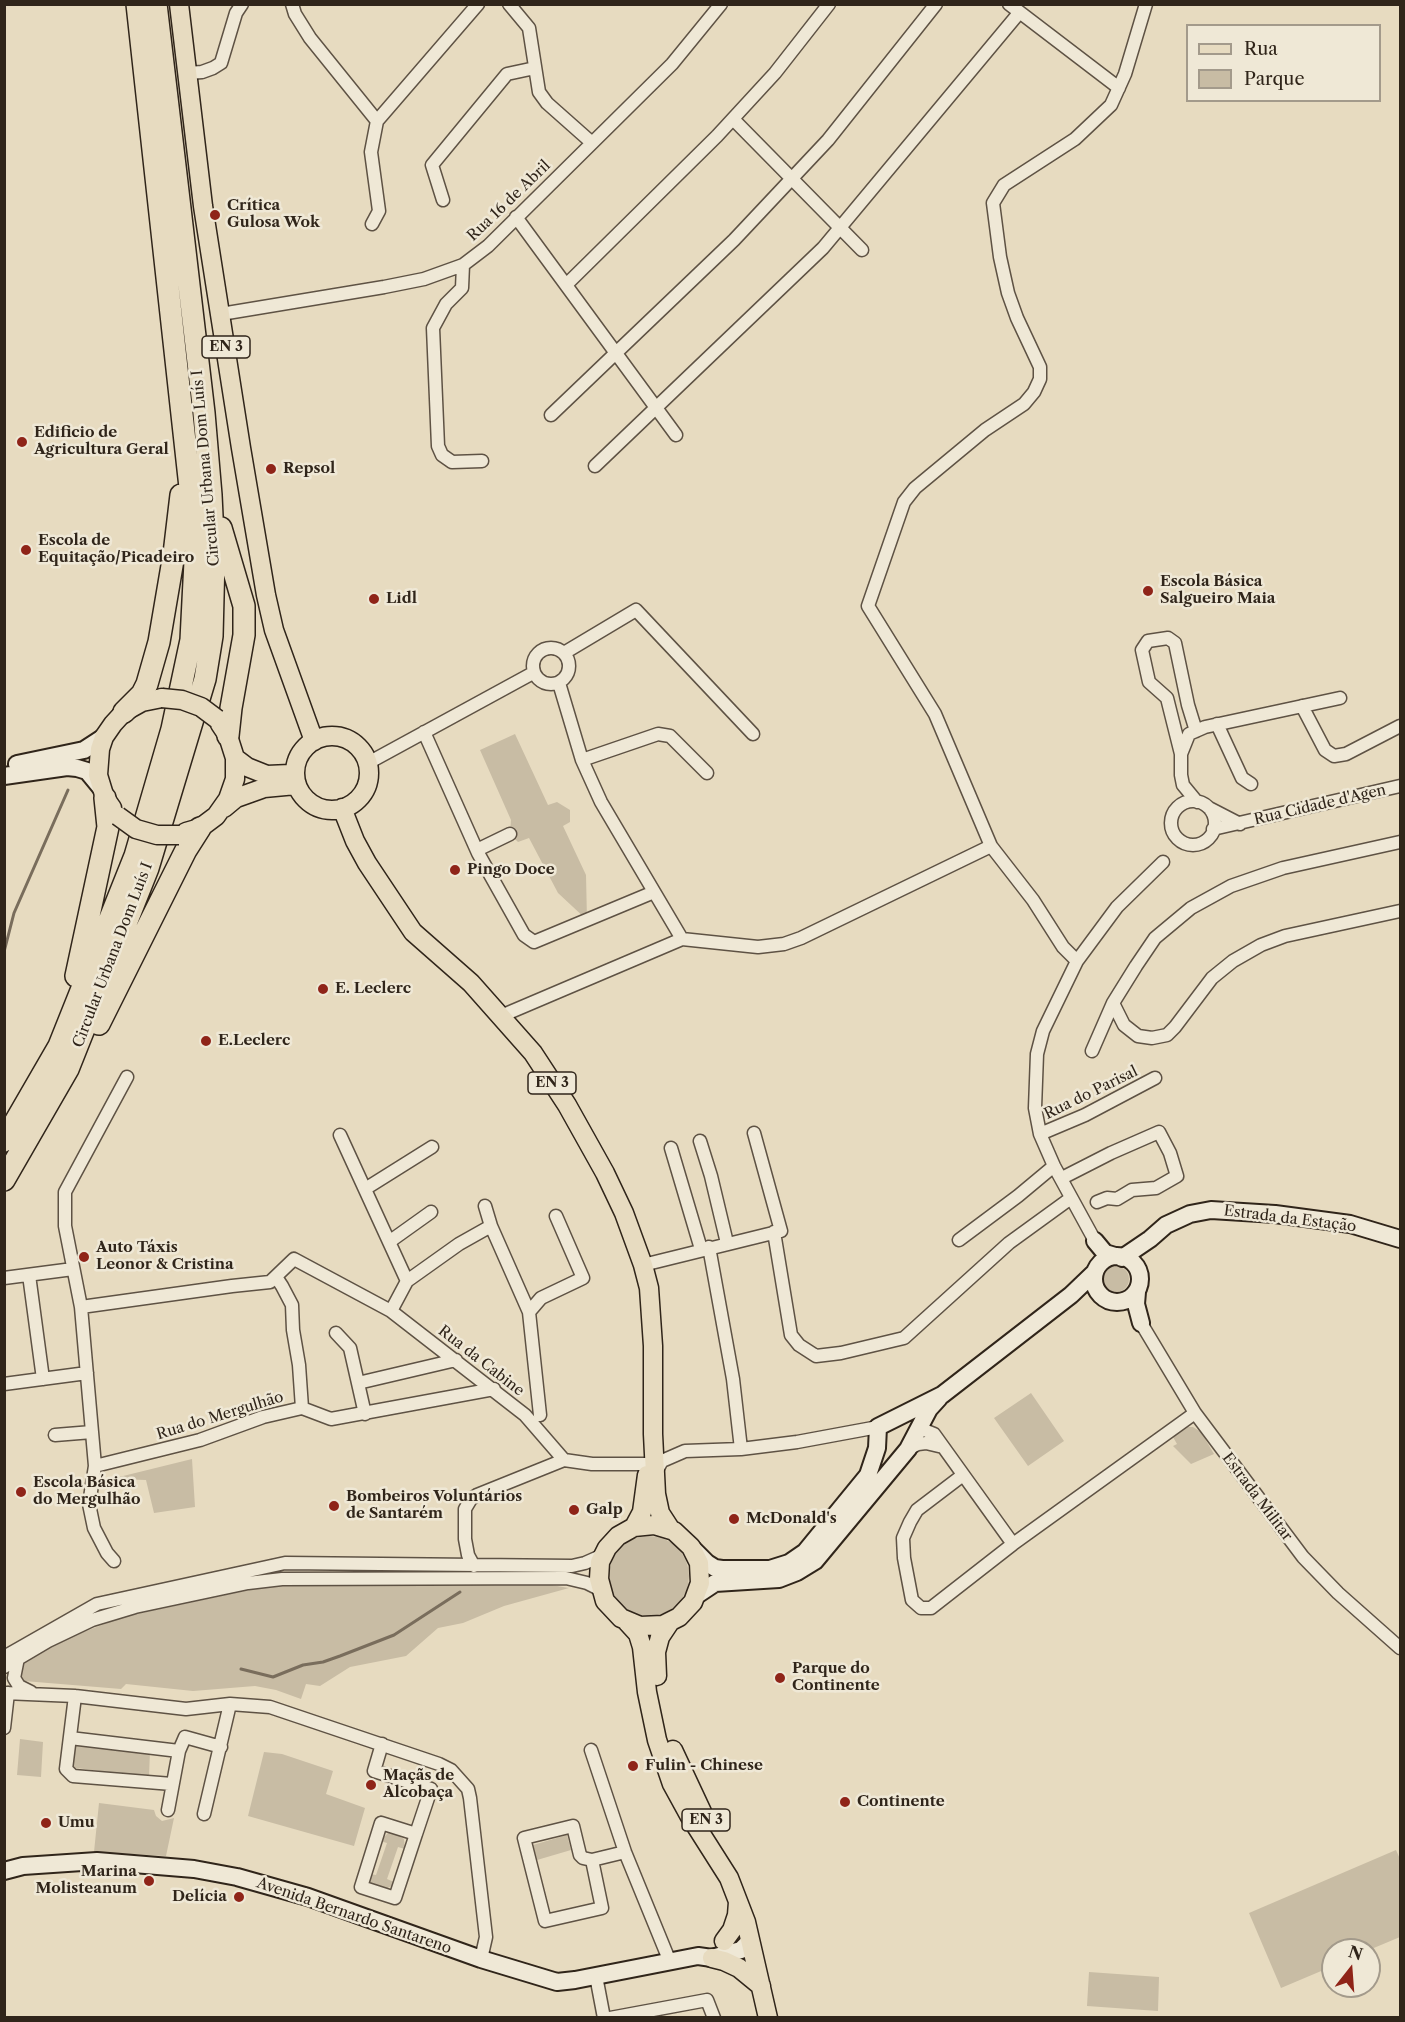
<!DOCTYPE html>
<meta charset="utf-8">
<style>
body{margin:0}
#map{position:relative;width:1405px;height:2022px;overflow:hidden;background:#e7dbc0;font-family:"Libre Caslon Text",serif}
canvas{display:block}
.frame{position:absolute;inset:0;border:6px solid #30251a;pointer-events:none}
.legend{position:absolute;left:1186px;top:24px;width:195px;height:78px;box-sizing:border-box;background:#efe8d6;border:2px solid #a39a8b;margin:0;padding:8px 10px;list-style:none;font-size:18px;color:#30251a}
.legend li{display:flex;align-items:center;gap:12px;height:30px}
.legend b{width:30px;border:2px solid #a39a8b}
.north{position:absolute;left:1321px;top:1938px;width:60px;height:60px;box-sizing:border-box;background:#efe8d6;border:2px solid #a39a8b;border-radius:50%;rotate:17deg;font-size:16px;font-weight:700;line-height:24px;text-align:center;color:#30251a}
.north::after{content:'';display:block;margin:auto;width:21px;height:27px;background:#8f2418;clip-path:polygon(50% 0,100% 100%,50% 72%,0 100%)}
</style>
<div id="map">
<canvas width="1405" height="2022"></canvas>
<div class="frame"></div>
<ul class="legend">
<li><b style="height:8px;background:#e7dbc0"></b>Rua</li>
<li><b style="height:16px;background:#c8bca4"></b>Parque</li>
</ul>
<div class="north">N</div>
</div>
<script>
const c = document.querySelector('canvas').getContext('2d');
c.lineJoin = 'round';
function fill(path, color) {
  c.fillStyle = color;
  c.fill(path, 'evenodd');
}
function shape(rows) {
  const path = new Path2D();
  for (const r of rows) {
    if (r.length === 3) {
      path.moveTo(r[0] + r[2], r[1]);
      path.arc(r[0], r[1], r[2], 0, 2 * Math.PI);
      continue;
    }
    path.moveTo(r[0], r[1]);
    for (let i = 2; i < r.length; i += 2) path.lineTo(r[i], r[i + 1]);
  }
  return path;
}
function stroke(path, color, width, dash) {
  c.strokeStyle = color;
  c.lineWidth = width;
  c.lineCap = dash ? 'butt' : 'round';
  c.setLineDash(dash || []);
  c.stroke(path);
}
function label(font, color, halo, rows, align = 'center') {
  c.font = font + ' "Libre Caslon Text",serif';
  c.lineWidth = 5;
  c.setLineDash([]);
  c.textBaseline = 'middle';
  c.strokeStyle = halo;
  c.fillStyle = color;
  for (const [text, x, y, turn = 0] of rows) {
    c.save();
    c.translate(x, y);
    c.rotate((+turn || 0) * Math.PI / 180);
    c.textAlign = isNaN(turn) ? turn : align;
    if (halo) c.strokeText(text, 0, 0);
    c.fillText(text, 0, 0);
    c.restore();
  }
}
fill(shape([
 [515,734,548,805,557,802,570,810,570,822,563,826,586,875,587,920,558,893,529,838,518,842,510,834,511,820,480,750],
 [1116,1279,13],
 [1031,1393,1064,1441,1028,1466,994,1418],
 [1188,1427,1193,1427,1201,1432,1214,1454,1191,1464,1173,1446,1177,1444,1173,1437],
 [192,1459,195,1507,154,1513,146,1480,118,1479,119,1477],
 [649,1576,40],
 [282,1583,551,1585,569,1588,504,1606,463,1623,438,1628,406,1656,350,1667,320,1686,306,1684,301,1699,276,1690,255,1686,193,1691,126,1684,121,1689,24,1681,19,1671,28,1653,123,1617],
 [20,1739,43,1742,41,1777,17,1775],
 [72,1742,150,1751,149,1777,68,1767],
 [264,1752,282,1754,333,1771,326,1794,365,1808,354,1846,248,1816],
 [99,1803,154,1810,156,1816,162,1821,174,1818,166,1856,94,1852],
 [392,1832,404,1839,405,1849,398,1847,387,1879,394,1882,392,1886,383,1890,374,1887,370,1883,370,1874,376,1875,387,1843,380,1841,388,1833],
 [567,1835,571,1850,537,1860,533,1845],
 [1396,1850,1400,1859,1400,1937,1369,1950,1333,1950,1333,1966,1281,1988,1249,1913],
 [1089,1972,1159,1977,1158,2011,1087,2006]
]), '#c8bca4');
stroke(shape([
 [4,952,14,913,68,790],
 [241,1669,273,1677,303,1665,323,1662,340,1656,394,1635,460,1592]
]), '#796d5c', 3);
const street = shape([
 [292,4,295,14,310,38,377,121],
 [509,4,529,28,539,92,547,103,591,142],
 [1009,4,1119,88],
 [188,73,202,72,213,68,221,63,236,13,242,4],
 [733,119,862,250],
 [443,200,432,165,507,74,535,68],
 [516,217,676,435],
 [372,224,379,211,371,152,377,121,478,4],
 [463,265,462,288,446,304,433,328,438,446,442,455,452,462,482,461],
 [567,284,717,136,775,73,829,4],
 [221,314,384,287,424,279,463,265,488,246,672,64,721,4],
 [551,415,734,240,828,140,936,4],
 [595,466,823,248,1019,13],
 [551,666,18],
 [564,653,636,610,753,734],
 [559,683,582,760,601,802,682,939],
 [1302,706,1325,750,1334,756,1346,754,1400,726],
 [1217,724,1242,778,1251,784],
 [424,732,478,853,524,935,534,942,654,892],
 [1181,754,1167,698,1149,682,1142,650,1148,641,1168,638,1175,643,1188,705,1196,731],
 [582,760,658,734,670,736,707,773],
 [368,763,533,673],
 [1193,823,22],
 [1197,802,1183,785,1181,775,1181,754,1189,734,1205,727,1340,698],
 [1209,808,1240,824],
 [1213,829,1400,786],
 [477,850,510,834],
 [1077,961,1063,947,1033,900,991,846,935,714,868,606,904,502,915,488,985,430,1024,404,1034,392,1040,379,1040,367,1017,318,1008,293,1000,257,993,203,1004,185,1075,139,1111,105,1125,74,1146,4],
 [1113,1003,1124,1025,1138,1036,1152,1038,1167,1035,1175,1027,1212,978,1233,961,1261,945,1285,936,1400,911],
 [501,1016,682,939,758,947,784,944,801,938,991,846],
 [1092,1051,1113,1003,1136,966,1155,938,1191,908,1231,886,1283,868,1400,842],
 [1040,1134,1085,1115,1155,1078],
 [340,1135,407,1281],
 [700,1141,711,1176,727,1243],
 [671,1148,701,1249],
 [1062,1178,1111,1153,1159,1132,1170,1153,1177,1176,1156,1188,1132,1190,1117,1199,1107,1198,1097,1202],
 [365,1189,432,1147],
 [485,1206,491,1226,529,1312,540,1415],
 [774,1232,791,1335,799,1345,816,1356,841,1353,904,1338,1009,1243,1071,1198],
 [959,1240,1018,1196,1054,1166],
 [1095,1241,1054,1166,1040,1134,1035,1108,1037,1054,1043,1031,1077,961,1117,907,1163,862],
 [389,1242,431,1212],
 [709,1247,733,1379,741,1449],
 [643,1265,781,1231,754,1133],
 [29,1275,43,1379],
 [276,1277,282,1286,292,1305,293,1330,299,1365,302,1408],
 [4,1278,73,1269],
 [81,1307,232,1286,270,1282,294,1259,391,1311,525,1415,564,1460,592,1464,648,1464],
 [391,1311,407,1281,459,1244,491,1226],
 [529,1312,541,1298,583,1278,556,1216],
 [1141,1323,1195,1413,1303,1557,1338,1593,1400,1648],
 [336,1333,350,1348,365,1414],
 [358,1383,456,1360],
 [4,1384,87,1373],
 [919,1428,934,1434,1013,1544],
 [55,1435,92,1432],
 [908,1449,918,1444,926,1443,943,1447],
 [95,1466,200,1440,263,1417,302,1408,331,1419,494,1389],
 [656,1472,662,1461,685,1451,741,1449,797,1442,878,1427],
 [963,1475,917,1510,910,1522,903,1538,904,1558,912,1600,921,1608,931,1608,1013,1544,1195,1413],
 [114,1561,107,1553,94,1528,89,1504,95,1466,92,1432,81,1307,65,1226,65,1192,127,1077],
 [474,1566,468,1555,465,1539,465,1509,471,1499,477,1495,564,1460],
 [4,1657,97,1604,285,1563,572,1566,585,1563,603,1555],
 [18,1658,14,1678,19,1686,31,1692],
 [4,1667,48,1641,92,1620,135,1607,248,1583,282,1579,566,1578,587,1583,601,1590],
 [4,1693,75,1696,186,1709,230,1704,270,1707,439,1764,451,1770,468,1789,470,1798,486,1937,481,1959],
 [75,1696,66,1769,73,1776,172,1784],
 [4,1728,8,1693],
 [70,1738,179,1751],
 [382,1744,374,1771,431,1789,416,1834],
 [591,1750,625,1852,670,1962],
 [168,1810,179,1751,185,1737,221,1747],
 [204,1814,230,1704],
 [381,1823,416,1834,395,1898,361,1887,381,1823],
 [592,1860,602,1908,545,1921,524,1838,573,1826,580,1855,583,1858,592,1860,625,1852],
 [596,1976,604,2018],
 [610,2018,707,2000,714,2018]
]);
const secondary = shape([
 [17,764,84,750,104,737],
 [4,776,67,767,77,768,87,771,101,788],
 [1095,1241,1105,1253,1115,1256],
 [1117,1279,23],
 [1122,1258,1150,1239,1166,1225,1190,1214,1211,1210,1275,1214,1350,1224,1400,1239],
 [1137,1292,1136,1304,1141,1323],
 [693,1549,707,1563,715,1568,722,1569,770,1569,789,1563,805,1552,868,1475,877,1448,878,1427,942,1395,1071,1295,1095,1272],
 [697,1595,715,1583,779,1579,797,1572,815,1561,908,1449,929,1409,939,1398],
 [4,1871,23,1866,97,1861,194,1869,237,1877,308,1897,481,1959,557,1982,575,1980,698,1956,712,1958,741,1950,749,1942]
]);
const primary = shape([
 [179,4,203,206,241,448,266,595,274,630,314,741],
 [332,773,37],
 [235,758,247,767,267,775,290,774],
 [112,808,105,798,98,775,100,749,104,737,113,724,124,712,142,702,162,698],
 [224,808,236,798,264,788,296,785],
 [342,808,355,841,367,863,413,932,471,983,533,1053,567,1105,605,1173,624,1213,643,1265,649,1288,653,1346,653,1434,656,1494,660,1513,671,1530],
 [186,832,200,828,216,816,228,799,235,779,235,758,228,736,220,724],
 [634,1527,654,1525,674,1531,691,1547,699,1563,700,1583,693,1602,679,1617,663,1625,640,1626,621,1618,605,1601,599,1579,600,1562,607,1548,618,1536,634,1527,642,1512,647,1475],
 [627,1622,638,1634,642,1647,647,1692,657,1740,672,1784,689,1815,729,1878,746,1922,768,2018],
 [657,1676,656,1652,660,1637,670,1622],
 [673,1750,702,1812],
 [724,1941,732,1930,737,1915,738,1902],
 [712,1958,724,1961,739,1968,761,1986]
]);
const highway = shape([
 [221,528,244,606,244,635,231,708,228,736],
 [124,712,142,694,147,684,159,642,174,554,181,495],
 [76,976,108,827,105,798],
 [99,1024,186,850,200,828],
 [4,1141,59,1046,135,856,172,729,191,640,196,542,137,4],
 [4,1180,68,1069,148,868,205,679,212,636,214,558,211,495,204,413,156,4]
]);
stroke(street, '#5e5244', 15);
stroke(secondary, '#30251a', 20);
stroke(primary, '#30251a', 21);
stroke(highway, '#30251a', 24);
stroke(street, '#efe8d6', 12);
stroke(secondary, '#efe8d6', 16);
stroke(primary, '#e7dbc0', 18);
stroke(highway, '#e7dbc0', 21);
const primaryBridge = shape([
 [162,698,182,700,201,707,217,719],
 [118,816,136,829,157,835,179,835]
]);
stroke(primaryBridge, '#30251a', 21, []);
stroke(primaryBridge, '#e7dbc0', 18);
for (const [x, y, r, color] of [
 [215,215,6,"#8f2418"],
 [22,442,6,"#8f2418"],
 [271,469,6,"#8f2418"],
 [26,550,6,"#8f2418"],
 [1148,591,6,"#8f2418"],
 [374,599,6,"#8f2418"],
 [455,870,6,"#8f2418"],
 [323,989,6,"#8f2418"],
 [206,1041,6,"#8f2418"],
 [84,1257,6,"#8f2418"],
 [21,1492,6,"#8f2418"],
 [334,1506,6,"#8f2418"],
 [574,1510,6,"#8f2418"],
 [734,1519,6,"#8f2418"],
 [780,1678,6,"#8f2418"],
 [633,1766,6,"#8f2418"],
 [371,1785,6,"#8f2418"],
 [845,1802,6,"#8f2418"],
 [46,1823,6,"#8f2418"],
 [149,1881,6,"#8f2418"],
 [239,1897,6,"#8f2418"]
]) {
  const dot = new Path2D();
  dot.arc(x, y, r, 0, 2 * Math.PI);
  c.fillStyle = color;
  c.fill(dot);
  stroke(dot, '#efe8d6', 2);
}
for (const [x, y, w] of [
 [226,347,48],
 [552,1083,48],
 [706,1820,48]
]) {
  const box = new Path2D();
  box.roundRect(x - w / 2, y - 11, w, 22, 4.5);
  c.fillStyle = '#efe8d6';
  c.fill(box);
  stroke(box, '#30251a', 1.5);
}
label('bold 14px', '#30251a', null, [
 ["EN 3",226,347],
 ["EN 3",552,1083],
 ["EN 3",706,1820]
]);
label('15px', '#30251a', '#efe8d6', [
 ["Rua 16 de Abril",509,201,-44],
 ["Circular Urbana Dom Luís I",206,468,-95],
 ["Rua Cidade d'Agen",1320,805,-13],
 ["Circular Urbana Dom Luís I",113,955,-69],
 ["Rua do Parisal",1091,1093,-26],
 ["Estrada da Estação",1290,1219,7],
 ["Rua da Cabine",481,1361,38],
 ["Rua do Mergulhão",220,1416,-17],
 ["Estrada Militar",1257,1497,53],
 ["Avenida Bernardo Santareno",354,1916,19]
]);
label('bold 15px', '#30251a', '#efe8d6', [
 ["Crítica",227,206],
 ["Gulosa Wok",227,223],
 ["Edificio de",34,433],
 ["Agricultura Geral",34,450],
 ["Repsol",283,469],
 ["Escola de",38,541],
 ["Equitação/Picadeiro",38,558],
 ["Escola Básica",1160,582],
 ["Salgueiro Maia",1160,599],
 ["Lidl",386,599],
 ["Pingo Doce",467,870],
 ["E. Leclerc",335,989],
 ["E.Leclerc",218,1041],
 ["Auto Táxis",96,1248],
 ["Leonor & Cristina",96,1265],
 ["Escola Básica",33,1483],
 ["do Mergulhão",33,1500],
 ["Bombeiros Voluntários",346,1497],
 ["de Santarém",346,1514],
 ["Galp",586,1510],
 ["McDonald's",746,1519],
 ["Parque do",792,1669],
 ["Continente",792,1686],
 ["Fulin - Chinese",645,1766],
 ["Maçãs de",383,1776],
 ["Alcobaça",383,1793],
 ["Continente",857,1802],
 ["Umu",58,1823],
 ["Marina",137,1872,"right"],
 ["Molisteanum",137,1889,"right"],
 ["Delícia",227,1897,"right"]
], 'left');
</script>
